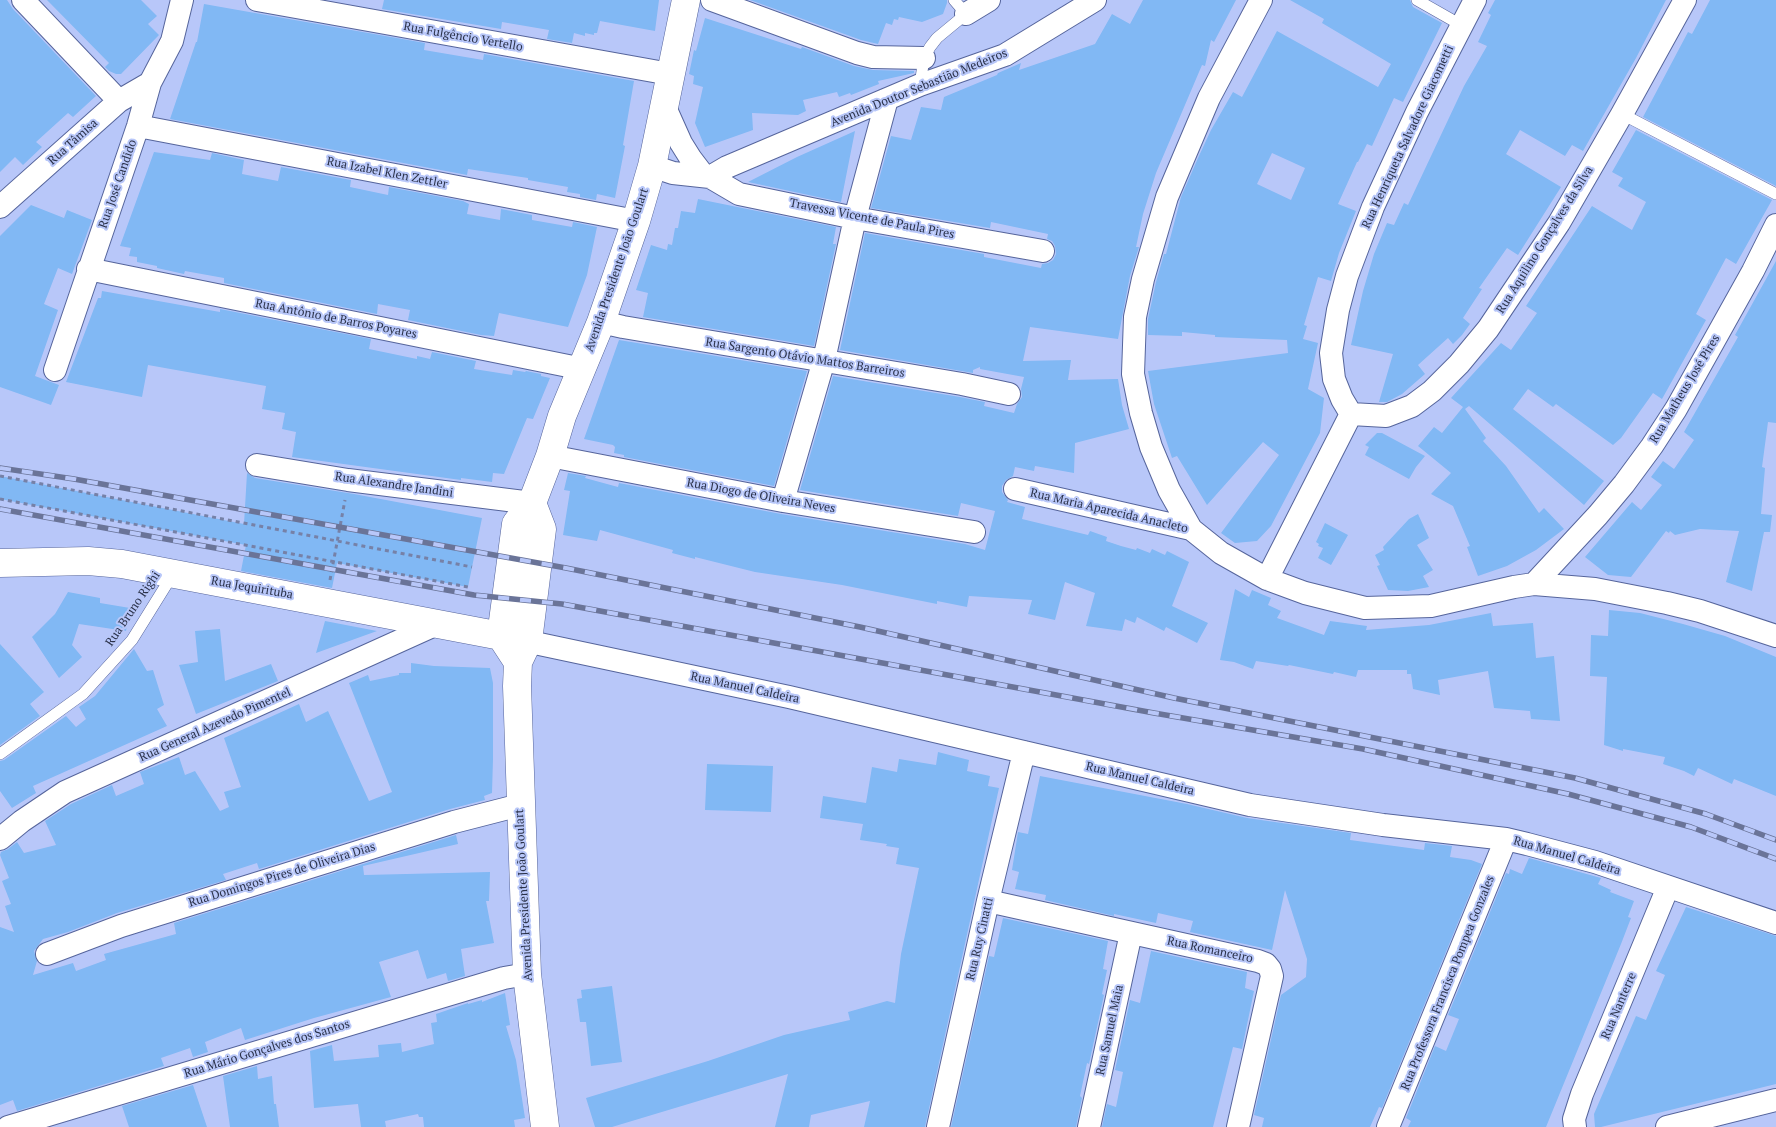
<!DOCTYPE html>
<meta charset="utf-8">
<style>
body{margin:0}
canvas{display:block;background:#b8c7f9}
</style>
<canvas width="1776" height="1127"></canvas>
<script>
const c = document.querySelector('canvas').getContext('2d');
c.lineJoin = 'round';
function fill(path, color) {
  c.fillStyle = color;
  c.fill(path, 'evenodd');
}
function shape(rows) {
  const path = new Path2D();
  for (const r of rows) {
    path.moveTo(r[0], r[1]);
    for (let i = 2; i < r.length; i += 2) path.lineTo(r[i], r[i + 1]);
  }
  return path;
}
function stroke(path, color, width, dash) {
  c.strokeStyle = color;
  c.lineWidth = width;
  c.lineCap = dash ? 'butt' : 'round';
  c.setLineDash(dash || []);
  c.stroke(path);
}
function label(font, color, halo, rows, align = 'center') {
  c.font = font + ' "PT Serif",serif';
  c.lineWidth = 4;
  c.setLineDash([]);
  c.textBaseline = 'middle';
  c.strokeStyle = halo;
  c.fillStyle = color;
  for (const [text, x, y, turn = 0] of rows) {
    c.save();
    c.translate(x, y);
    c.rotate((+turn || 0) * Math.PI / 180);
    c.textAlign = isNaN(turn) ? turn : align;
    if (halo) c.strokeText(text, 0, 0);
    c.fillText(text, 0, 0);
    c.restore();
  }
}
fill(shape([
 [0,0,7,0,13,9,96,96,73,117,68,113,36,142,42,147,23,165,15,157,0,172],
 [47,0,141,0,157,16,148,24,159,35,121,74,116,74,109,71,105,67,109,63],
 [384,0,659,0,655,31,600,21,597,33,594,33,594,35,585,33,585,36,574,33,572,43,547,39,549,30,502,22,501,29,382,9],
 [750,0,947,0,947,3,943,14,922,22,899,17,898,20,894,19,892,25,886,23,878,44,861,40],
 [1143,0,1236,0,1214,42,1211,40,1205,66,1202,65,1156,173,1143,214,1136,247,1139,247,1130,276,1118,339,1030,327,1023,361,1071,360,1068,380,1118,379,1122,405,1129,429,1075,443,1074,473,1035,466,1034,471,1015,467,1013,476,1006,480,1002,486,1002,492,1008,500,1007,502,1025,507,1022,519,1088,535,1090,531,1107,537,1106,541,1121,546,1136,550,1137,548,1150,553,1152,549,1165,555,1167,551,1189,562,1172,606,1208,623,1197,643,1166,627,1164,631,1137,617,1135,623,1125,619,1122,631,1086,626,1095,593,1065,582,1055,620,1028,614,1032,600,969,596,967,607,937,601,937,604,842,585,755,572,695,557,695,559,672,553,673,550,600,530,597,541,563,535,570,491,564,490,568,473,586,476,585,478,618,487,619,483,781,514,965,544,985,550,995,511,961,503,958,516,800,490,833,376,960,397,985,402,984,406,1014,413,1017,404,1022,397,1021,389,1024,377,980,369,980,367,973,370,973,373,840,350,865,233,984,254,984,257,1041,268,1042,264,1048,263,1053,260,1056,254,1055,246,1052,241,1047,239,1048,234,991,222,990,228,871,208,891,136,911,140,921,107,941,110,944,97,997,75,998,73,1021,63,1019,70,1095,44,1112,14,1130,24],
 [1290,0,1410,0,1413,7,1442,23,1403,102,1394,98,1372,146,1367,144,1358,162,1357,162,1338,204,1356,211,1339,253,1331,281,1318,277,1304,325,1307,326,1303,339,1318,343,1308,389,1324,398,1320,433,1271,526,1257,541,1235,543,1221,533,1279,455,1263,442,1207,505,1177,456,1172,458,1154,404,1148,371,1288,353,1287,340,1215,337,1215,335,1182,332,1182,336,1148,335,1148,319,1156,282,1164,254,1166,254,1181,197,1198,158,1211,130,1233,92,1242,97,1277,31,1378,87,1391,64,1322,23,1324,19],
 [1272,153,1305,168,1291,200,1257,184],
 [1495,0,1666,0,1636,58,1583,151,1572,145,1565,156,1520,130,1506,154,1561,187,1518,255,1507,248,1479,288,1482,289,1463,318,1470,324,1462,335,1453,344,1448,338,1418,365,1425,374,1402,394,1387,402,1379,402,1393,354,1351,345,1363,291,1374,254,1387,223,1394,225,1404,203,1408,205,1464,86,1487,46,1478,42,1491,15,1488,13],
 [1710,0,1776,0,1776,186,1643,117,1688,32,1692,34],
 [204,4,425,43,424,50,483,60,484,54,634,81,623,145,625,146,615,198,597,194,596,200,580,197,580,194,567,192,568,187,528,180,528,178,468,169,467,175,170,119,196,42,197,42],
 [705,18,801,49,802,47,854,66,873,70,914,71,914,73,878,81,879,84,851,95,850,93,839,97,837,92,803,100,806,111,798,115,752,113,753,130,705,147,695,123,703,87,693,84,694,76,689,74,694,50,696,51],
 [1636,130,1772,200,1736,264,1726,258,1696,314,1706,320,1662,399,1653,393,1621,438,1613,445,1556,404,1553,407,1528,389,1513,409,1604,481,1584,505,1469,406,1465,409,1486,438,1483,441,1506,466,1539,513,1544,508,1564,529,1536,550,1507,566,1478,576,1467,547,1470,546,1453,506,1431,494,1451,473,1418,446,1434,427,1442,433,1463,407,1451,398,1501,343,1511,350,1537,313,1526,306,1592,206,1632,230,1646,202,1618,186,1623,178,1612,172],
 [855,131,841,202,748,182,797,157],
 [154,152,210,160,212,153,244,160,242,174,278,181,281,167,351,180,350,187,388,195,389,187,463,201,469,204,467,214,500,220,501,209,532,215,532,220,572,227,573,222,597,227,587,275,568,327,499,313,494,336,481,335,408,320,410,310,378,304,377,314,224,283,224,278,185,271,184,274,157,268,157,266,137,262,137,257,129,256,131,248,120,246],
 [698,199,836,227,833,244,836,244,814,346,643,317,648,293,636,290,651,245,667,250,668,244,672,245,675,228,678,228,681,211,695,213],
 [31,205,64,218,67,210,92,220,72,274,58,268,44,304,58,310,35,376,59,385,51,405,0,387,0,236],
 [1776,261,1776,423,1768,422,1762,467,1765,468,1761,514,1772,515,1770,532,1764,532,1752,591,1726,582,1739,531,1700,529,1675,535,1670,531,1669,533,1666,531,1631,577,1608,575,1585,557,1632,502,1641,510,1662,485,1651,477,1663,461,1674,469,1694,440,1684,432,1738,337,1735,335],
 [102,291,220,312,220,309,371,339,369,349,417,359,417,356,430,359,432,352,476,361,474,369,512,375,513,370,525,372,526,371,541,374,541,376,550,378,533,419,527,418,504,474,493,473,492,482,461,478,461,480,292,457,296,432,282,429,285,413,262,409,266,386,148,365,142,397,66,382,98,298,101,298],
 [619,340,807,371,774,486,624,457,624,455,614,453,615,447,613,445,584,439],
 [1377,433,1382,433,1425,456,1416,467,1409,479,1365,455,1369,447,1365,445],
 [247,473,255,478,354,494,482,518,468,587,337,563,332,588,241,571,246,545,0,499,0,476,244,524],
 [1418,514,1429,538,1417,545,1433,570,1423,576,1429,587,1408,591,1388,590,1377,566,1380,565,1375,555,1384,550,1383,547,1409,519],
 [1325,523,1348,535,1331,565,1318,558,1323,548,1318,546,1319,544,1316,542],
 [1235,589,1249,597,1252,590,1271,598,1268,605,1281,611,1277,618,1324,635,1330,621,1367,626,1366,630,1429,625,1491,613,1493,626,1533,623,1536,658,1554,656,1560,721,1531,719,1530,711,1494,708,1488,671,1438,680,1440,695,1413,689,1411,674,1407,674,1407,670,1358,670,1356,677,1334,672,1333,674,1289,665,1288,666,1256,661,1253,669,1234,662,1220,660],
 [68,592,100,598,100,603,130,608,126,631,79,624,72,645,82,657,59,678,32,637,55,614],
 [1609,610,1640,613,1683,624,1725,636,1776,657,1776,796,1734,779,1732,784,1698,768,1694,776,1684,771,1663,764,1665,757,1623,749,1623,751,1604,745,1607,677,1590,676,1591,635,1608,636],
 [325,621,377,631,316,653],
 [220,629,225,681,271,664,278,681,196,714,179,665,198,662,195,631],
 [0,644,44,692,30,704,40,716,0,745],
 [134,649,147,671,153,670,164,705,157,709,167,726,33,786,36,793,12,808,0,791,0,761,4,760,66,716,76,727,86,719,79,707,95,696],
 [411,663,434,666,490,668,493,683,493,759,492,793,484,796,485,800,450,809,259,869,257,863,223,874,226,880,117,913,68,932,43,939,34,951,37,961,33,975,73,963,76,971,106,960,104,954,176,934,174,923,456,835,458,844,363,866,364,875,490,872,489,901,486,901,494,943,461,949,465,976,448,981,446,973,427,979,418,950,379,962,391,997,314,1018,245,1040,241,1028,205,1042,208,1052,193,1057,190,1048,161,1058,164,1066,17,1111,13,1100,0,1105,0,927,14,932,5,906,11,904,2,881,9,878,0,855,1,852,8,849,17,842,24,853,56,845,45,821,71,804,112,785,116,796,144,784,140,772,179,757,185,775,195,771,220,811,229,807,224,792,241,787,224,738,299,704,306,722,328,711,369,801,392,792,349,683,368,675,370,681,399,675,399,673,411,673],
 [938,752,969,760,967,771,990,776,988,786,999,788,925,1127,864,1127,870,1101,811,1115,809,1127,775,1127,788,1074,612,1127,595,1127,586,1098,708,1061,784,1035,850,1020,848,1012,887,1001,895,1003,901,954,919,868,896,864,899,848,886,846,887,844,860,840,863,824,820,818,823,796,866,803,872,767,897,772,899,759,936,765],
 [707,764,773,766,771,812,705,810],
 [1040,776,1187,804,1247,818,1351,833,1350,840,1424,850,1425,843,1452,846,1450,857,1471,860,1482,864,1382,1108,1379,1107,1370,1127,1262,1127,1264,1118,1254,1115,1281,995,1306,977,1307,959,1285,890,1272,950,1190,932,1193,921,1158,913,1156,923,1114,914,1114,916,1045,900,1046,895,1015,889,1019,872,1012,870,1018,832,1028,834],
 [1529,858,1601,878,1598,884,1611,890,1610,892,1634,901,1628,917,1631,918,1621,944,1546,1127,1408,1127,1411,1121,1406,1118,1435,1046,1446,1051,1459,1019,1448,1015,1506,873,1509,874,1510,869,1522,874],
 [1686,907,1776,936,1776,1084,1601,1127,1595,1127,1594,1114,1636,1016,1646,1020,1665,975,1656,971],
 [1003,918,1108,941,1103,969,1107,970,1102,994,1104,995,1089,1064,1087,1063,1080,1096,1082,1098,1076,1127,951,1127,989,956,994,957],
 [1151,951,1247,972,1245,988,1254,991,1242,1049,1233,1047,1213,1127,1102,1127,1107,1104,1116,1107,1123,1072,1115,1070,1130,1000,1140,1003],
 [612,986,622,1062,591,1066,586,1022,580,1022,577,999,582,998,581,990],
 [505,993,510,1025,506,1026,516,1060,525,1118,514,1120,515,1127,424,1127,423,1117,419,1117,418,1114,385,1121,386,1127,361,1127,358,1104,314,1108,310,1051,332,1045,334,1061,379,1057,378,1045,401,1043,402,1052,434,1044,431,1023,437,1022,436,1014,468,1003,468,1004,482,1000,482,1002],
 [257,1066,258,1079,272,1076,274,1104,276,1104,279,1127,230,1127,223,1076],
 [193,1085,207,1127,129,1127,122,1106]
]), '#81b8f4');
const lane = shape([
 [1417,0,1461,25],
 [920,85,924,58,930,47,937,38,966,14,954,0],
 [1622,114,1776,194],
 [0,754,83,694,132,640,173,574]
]);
const street = shape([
 [23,0,119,101],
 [257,0,670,74],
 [712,0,857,53,873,57,924,58],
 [966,14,989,0],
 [664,105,681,143,691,159,704,176],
 [138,126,636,221],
 [652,166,673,173,710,177,739,194,855,218,1043,251],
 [710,177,727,167,920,85,1005,55,1095,0],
 [0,207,119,101,150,83],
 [88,269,583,369],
 [601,322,623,327,962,384,1009,394],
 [55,370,138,126,150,83,172,41,182,0],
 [1351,414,1386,416,1412,406,1432,391,1459,364,1488,329,1559,223,1622,114,1685,0],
 [550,456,783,501,974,532],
 [257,465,348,480,532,503],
 [1015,489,1191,529,1221,553,1267,579,1305,593,1365,608,1431,606,1514,587,1534,584,1595,589,1667,603,1700,611,1776,636],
 [783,501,824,360,855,218,887,99],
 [1191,529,1169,490,1151,447,1141,413,1133,374,1135,317,1143,279,1167,197,1209,98,1261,0],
 [1267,579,1351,414,1342,399,1334,379,1331,353,1338,310,1347,276,1373,207,1417,112,1475,0],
 [1534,584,1598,515,1624,484,1652,446,1676,409,1753,271,1776,225],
 [511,638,789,697,1250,805,1383,825,1506,839,1527,844,1595,862,1776,923],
 [0,839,22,821,65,792,437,624],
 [988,901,1258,961,1266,964,1270,969,1272,976,1238,1127],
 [47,954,121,926,454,822,520,805],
 [8,1127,504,978,527,974],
 [938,1127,988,901,1024,752],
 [1089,1127,1131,933],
 [1388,1127,1506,839],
 [1575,1127,1574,1119,1582,1094,1668,887],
 [1667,1127,1776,1100]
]);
const secondary = shape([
 [532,503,542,529,528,641,518,662,517,686,527,974,545,1127],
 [0,563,88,561,122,564,501,636],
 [518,662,501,636,516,524,532,503,550,456,562,416,601,322,636,221,652,166,686,0]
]);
stroke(lane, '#56659c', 12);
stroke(street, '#56659c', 24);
stroke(secondary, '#56659c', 29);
stroke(shape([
 [0,476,472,567],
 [0,499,468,587],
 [330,580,345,500]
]), '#7681a7', 3, [4, 4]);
stroke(lane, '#fff', 11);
stroke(street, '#fff', 22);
stroke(secondary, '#fff', 28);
const rail = shape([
 [0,468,74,479,566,568,860,627,1174,698,1575,778,1706,814,1776,840],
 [0,509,474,595,562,604,1154,713,1363,749,1568,794,1691,827,1776,859]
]);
stroke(rail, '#6a7498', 5.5);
stroke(rail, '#b8c7f9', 4, [11]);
label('12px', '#2b324a', '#b8c7f9', [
 ["Rua Fulgêncio Vertello",463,37,10],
 ["Avenida Doutor Sebastião Medeiros",919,88,-22],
 ["Rua Henriqueta Salvadore Giacometti",1408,137,-65],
 ["Rua Tâmisa",73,142,-42],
 ["Rua Izabel Klen Zettler",387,173,11],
 ["Rua José Candido",118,184,-71],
 ["Travessa Vicente de Paula Pires",872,219,11],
 ["Rua Aquilino Gonçalves da Silva",1545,240,-58],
 ["Avenida Presidente João Goulart",617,270,-71],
 ["Rua Antônio de Barros Poyares",336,319,11],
 ["Rua Sargento Otávio Mattos Barreiros",805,358,9],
 ["Rua Matheus José Pires",1685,389,-59],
 ["Rua Alexandre Jandini",394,485,8],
 ["Rua Diogo de Oliveira Neves",761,496,10],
 ["Rua Maria Aparecida Anacleto",1109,511,13],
 ["Rua Jequirituba",252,588,10],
 ["Rua Bruno Righi",133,609,-56],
 ["Rua Manuel Caldeira",745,688,12],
 ["Rua General Azevedo Pimentel",215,725,-24],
 ["Rua Manuel Caldeira",1140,779,13],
 ["Rua Manuel Caldeira",1567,856,16],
 ["Rua Domingos Pires de Oliveira Dias",282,875,-17],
 ["Avenida Presidente João Goulart",524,895,-93],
 ["Rua Ruy Cinatti",980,939,-77],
 ["Rua Romanceiro",1210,950,12],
 ["Rua Professora Francisca Pompea Gonzales",1448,983,-68],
 ["Rua Nanterre",1619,1006,-67],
 ["Rua Samuel Maia",1110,1030,-78],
 ["Rua Mário Gonçalves dos Santos",267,1049,-17]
]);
</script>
